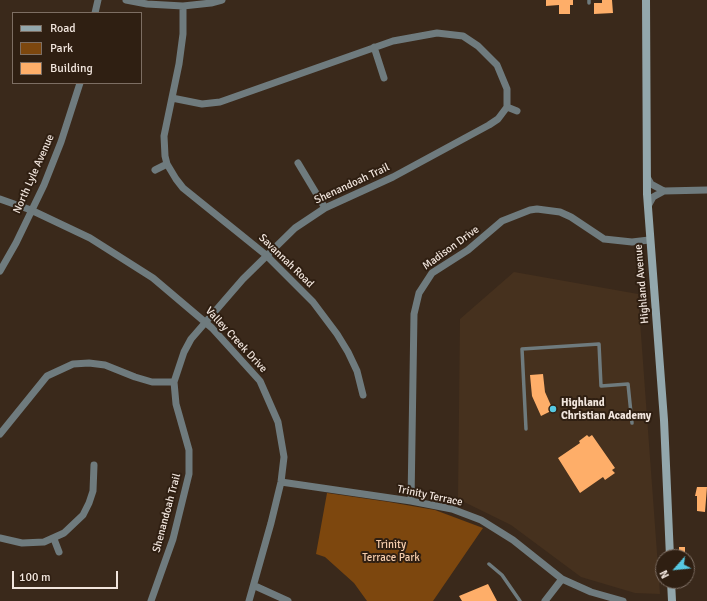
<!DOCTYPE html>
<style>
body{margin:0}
#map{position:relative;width:707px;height:601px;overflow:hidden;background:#3a291b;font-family:Signika,sans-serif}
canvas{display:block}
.legend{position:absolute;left:12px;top:12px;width:130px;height:72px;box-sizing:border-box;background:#2f1f12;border:1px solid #7d6e63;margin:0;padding:5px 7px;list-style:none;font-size:12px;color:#f1e5dd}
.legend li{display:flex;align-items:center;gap:8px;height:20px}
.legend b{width:20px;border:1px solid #7d6e63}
.north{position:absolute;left:655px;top:549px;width:40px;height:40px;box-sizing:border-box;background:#2f1f12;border:1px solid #7d6e63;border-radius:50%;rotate:243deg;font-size:11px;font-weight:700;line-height:16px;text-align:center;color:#f1e5dd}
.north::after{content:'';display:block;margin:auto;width:14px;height:18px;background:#57c9e2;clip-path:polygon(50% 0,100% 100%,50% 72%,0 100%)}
.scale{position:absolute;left:12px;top:571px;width:106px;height:18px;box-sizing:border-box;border:2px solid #f1e5dd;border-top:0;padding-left:5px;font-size:12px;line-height:14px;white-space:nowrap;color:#f1e5dd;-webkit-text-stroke:3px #2f1f12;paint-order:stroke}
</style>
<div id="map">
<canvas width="707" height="601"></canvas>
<ul class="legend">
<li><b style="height:5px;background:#93a7ac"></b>Road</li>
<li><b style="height:11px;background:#7d470e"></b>Park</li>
<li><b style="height:11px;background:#feae69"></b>Building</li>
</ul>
<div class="north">N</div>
<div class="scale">100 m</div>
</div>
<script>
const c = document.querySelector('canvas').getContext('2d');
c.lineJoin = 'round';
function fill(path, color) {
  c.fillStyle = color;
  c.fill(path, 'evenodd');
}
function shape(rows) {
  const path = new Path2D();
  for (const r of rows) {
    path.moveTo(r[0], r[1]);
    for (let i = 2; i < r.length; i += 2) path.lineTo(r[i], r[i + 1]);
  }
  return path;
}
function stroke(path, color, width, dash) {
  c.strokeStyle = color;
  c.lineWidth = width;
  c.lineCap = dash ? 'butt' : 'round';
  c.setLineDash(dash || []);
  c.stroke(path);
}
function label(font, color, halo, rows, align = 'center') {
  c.font = font + ' Signika,sans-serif';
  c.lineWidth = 4;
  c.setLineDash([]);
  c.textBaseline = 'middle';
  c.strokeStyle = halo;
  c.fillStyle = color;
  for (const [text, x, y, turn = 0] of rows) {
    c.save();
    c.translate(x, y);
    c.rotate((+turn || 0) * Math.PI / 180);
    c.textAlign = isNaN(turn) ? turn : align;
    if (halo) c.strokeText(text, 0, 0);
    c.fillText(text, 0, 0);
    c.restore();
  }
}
fill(shape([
 [514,272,638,294,660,594,635,593,581,577,511,525,458,499,460,319]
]), '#46311e');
fill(shape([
 [327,493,389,502,435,510,483,528,433,601,367,601,354,583,325,557,316,554]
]), '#7d470e');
fill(shape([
 [546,0,573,0,573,5,570,5,570,14,559,14,559,5,546,6],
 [602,0,612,0,613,13,594,14,594,3,602,3],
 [543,374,545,392,553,410,541,416,532,396,530,375],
 [587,435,589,437,592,435,615,468,612,470,615,473,605,480,603,477,580,493,558,458,580,443,579,441],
 [697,487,707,487,705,512,697,511,697,496,695,496],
 [679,547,685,547,685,557,679,557],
 [488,584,497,601,462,601,459,596]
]), '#feae69');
stroke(shape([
 [589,3,589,0],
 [526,429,522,349,599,344,601,386,628,384,632,423],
 [489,564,502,575,520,601]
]), '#6f7b7e', 3.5);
stroke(shape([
 [126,0,147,4,183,6,211,3,222,0],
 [183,6,183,34,179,64,164,136,165,156,167,164,176,179,183,188,266,255,313,302,337,334,348,352,357,371,363,395],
 [95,13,98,0],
 [374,47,384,78],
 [507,107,517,111],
 [298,163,325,208],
 [155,170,167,164],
 [647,177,651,184,664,191,707,190],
 [0,199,31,210,90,238,153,278,212,328,260,381,278,422,284,457,281,482,271,523,249,601],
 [648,206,653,197,664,191],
 [0,271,16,243,44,185,61,142,80,83],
 [0,434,47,376,73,364,89,363,105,365,135,377,152,382,174,382],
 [281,482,411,501,452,509,481,520,513,540,562,579,591,592,623,601],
 [411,501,414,314,419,293,432,273,468,250,502,221,530,210,537,209,560,212,571,217,604,239,632,242,649,240],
 [0,538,22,543,44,542,64,533,83,515,89,503,93,491,94,465],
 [54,539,59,552],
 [255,586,288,601],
 [151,601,173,539,189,474,189,450,176,404,174,382,184,352,191,339,243,279,295,228,325,208,393,177,489,125,498,119,507,107,507,89,497,65,478,46,463,36,437,33,393,41,220,102,202,104,172,98],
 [545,601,562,579]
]), '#6f7b7e', 7);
stroke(shape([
 [646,0,647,194,664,420,670,557],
 [671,581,672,601]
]), '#93a7ac', 8);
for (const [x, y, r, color] of [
 [553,409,4,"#57c9e2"]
]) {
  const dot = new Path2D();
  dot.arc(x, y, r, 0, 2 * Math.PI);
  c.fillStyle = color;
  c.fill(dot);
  stroke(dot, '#2f1f12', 1.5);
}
label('11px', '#f1e5dd', '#2f1f12', [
 ["North Lyle Avenue",34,174,-66],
 ["Shenandoah Trail",352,184,-25],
 ["Madison Drive",451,248,-36],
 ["Savannah Road",286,261,44],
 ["Highland Avenue",642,284,-95],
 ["Valley Creek Drive",236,340,47],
 ["Trinity Terrace",430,496,12],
 ["Shenandoah Trail",167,513,-75]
]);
label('bold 11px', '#f1e5dd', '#2f1f12', [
 ["Highland",561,403],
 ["Christian Academy",561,416]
], 'left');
label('11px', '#f7ceae', '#2f1f12', [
 ["Trinity",391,545],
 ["Terrace Park",391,558]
]);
</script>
